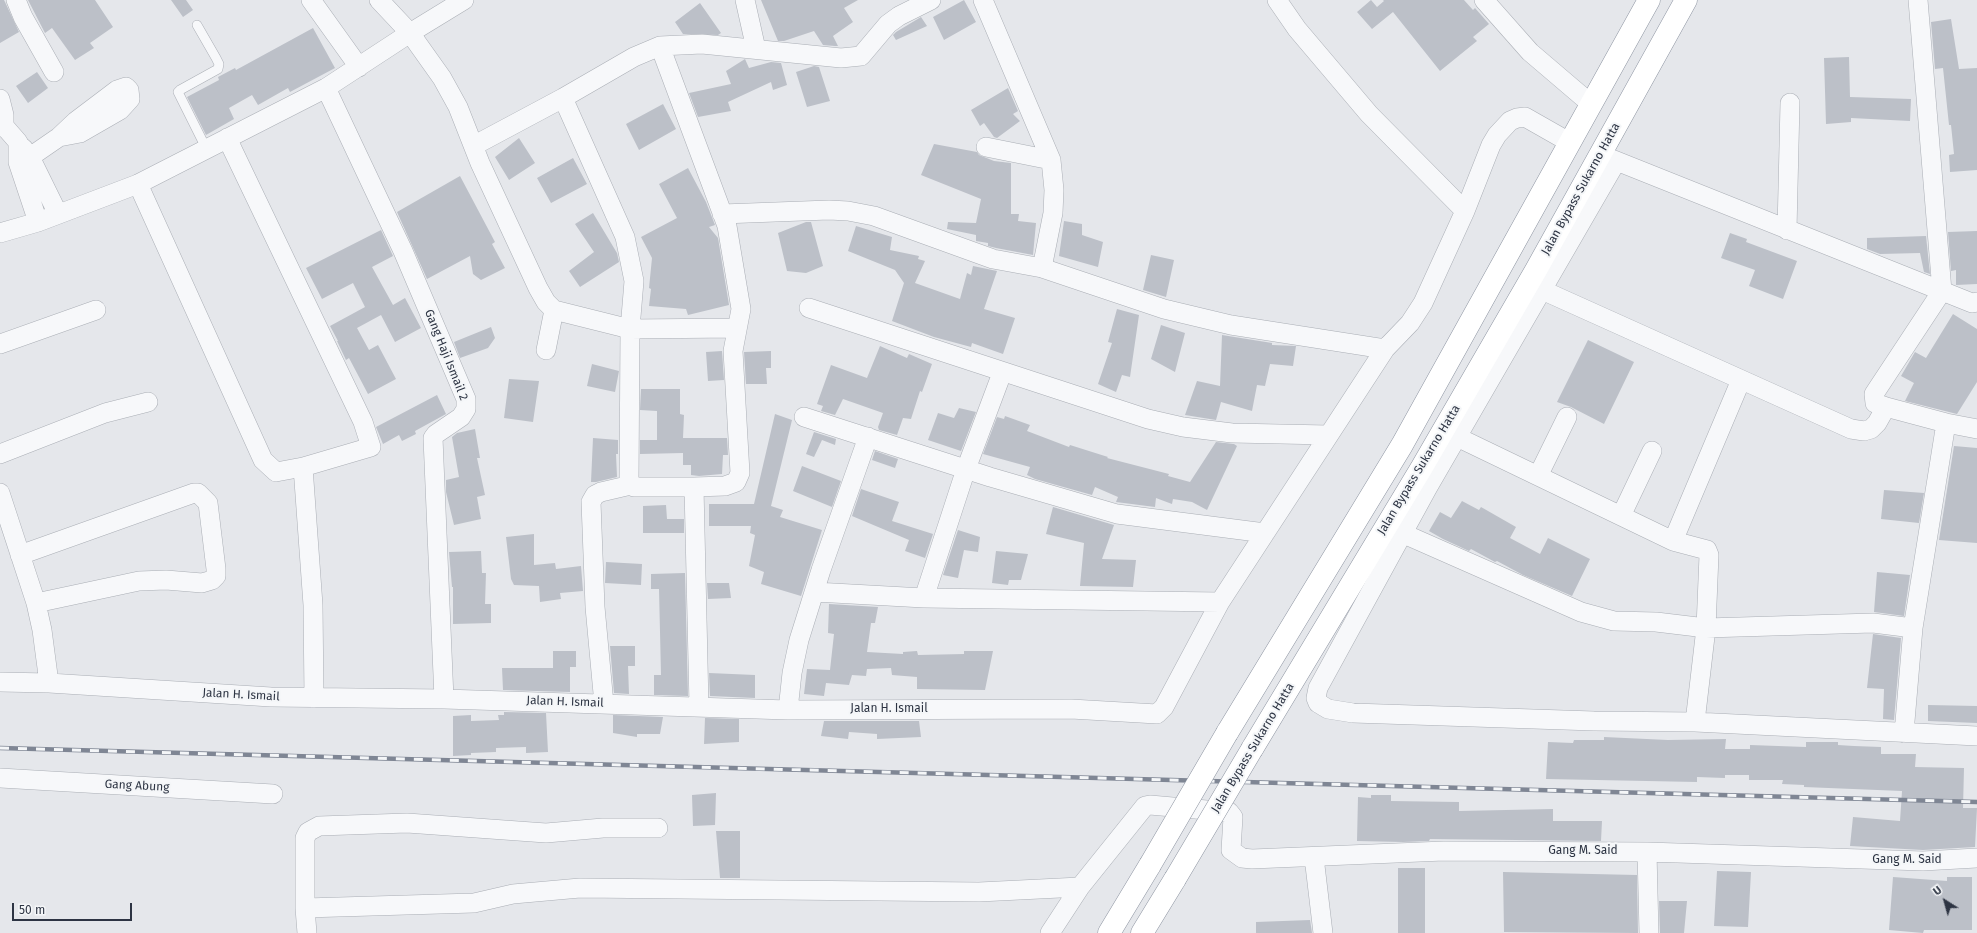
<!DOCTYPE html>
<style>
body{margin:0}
#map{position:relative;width:1977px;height:933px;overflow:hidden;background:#e5e7eb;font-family:"Fira Sans",sans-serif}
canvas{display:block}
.north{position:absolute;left:1925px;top:881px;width:40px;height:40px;-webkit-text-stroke:3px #f4f6f8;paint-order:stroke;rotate:323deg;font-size:11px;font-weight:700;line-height:16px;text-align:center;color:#2d3443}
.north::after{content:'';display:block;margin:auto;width:14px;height:18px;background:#2d3443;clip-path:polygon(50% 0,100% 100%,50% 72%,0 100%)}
.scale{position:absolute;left:12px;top:903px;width:120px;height:18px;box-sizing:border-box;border:2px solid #2d3443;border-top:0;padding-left:5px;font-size:12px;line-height:14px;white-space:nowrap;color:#2d3443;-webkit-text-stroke:3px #f4f6f8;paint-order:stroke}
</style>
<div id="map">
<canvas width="1977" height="933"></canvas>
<div class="north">U</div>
<div class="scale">50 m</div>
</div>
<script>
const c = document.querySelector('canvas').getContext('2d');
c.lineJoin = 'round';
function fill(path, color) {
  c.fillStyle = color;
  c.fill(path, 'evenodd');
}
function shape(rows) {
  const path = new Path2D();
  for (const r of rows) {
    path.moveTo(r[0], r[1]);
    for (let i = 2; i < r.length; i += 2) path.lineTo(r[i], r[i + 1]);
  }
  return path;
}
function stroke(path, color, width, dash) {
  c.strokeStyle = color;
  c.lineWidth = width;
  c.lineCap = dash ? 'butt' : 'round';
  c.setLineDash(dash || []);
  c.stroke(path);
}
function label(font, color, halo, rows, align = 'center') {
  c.font = font + ' "Fira Sans",sans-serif';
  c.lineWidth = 4;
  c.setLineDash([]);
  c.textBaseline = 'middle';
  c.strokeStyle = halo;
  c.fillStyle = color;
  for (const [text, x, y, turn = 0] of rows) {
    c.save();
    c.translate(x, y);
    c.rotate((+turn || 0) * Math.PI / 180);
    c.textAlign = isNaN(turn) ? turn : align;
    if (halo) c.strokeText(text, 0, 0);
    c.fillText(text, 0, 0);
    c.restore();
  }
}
fill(shape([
 [0,0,4,0,5,2,19,32,0,43],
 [28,0,95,0,113,27,90,43,94,48,75,60,52,28,45,33],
 [171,0,186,0,193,10,183,17],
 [761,0,858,0,844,8,853,22,833,36,838,46,835,46,823,45,814,31,784,41,778,41],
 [964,0,976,22,944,40,933,17],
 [1371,0,1377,7,1384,1,1383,0,1464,0,1473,10,1475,8,1489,24,1473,37,1477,41,1440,71,1393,12,1372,29,1357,12],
 [700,3,721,33,718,35,683,34,675,22],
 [921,17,927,26,896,40,893,35,896,32],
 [1951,19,1959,69,1977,68,1977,170,1950,172,1949,155,1954,154,1951,125,1949,125,1943,68,1935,69,1931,22],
 [313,28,335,68,290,92,288,88,258,105,252,95,229,108,234,119,206,135,187,97,219,80,218,77,235,68,236,70],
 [1849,57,1850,97,1911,99,1910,121,1851,118,1851,122,1826,124,1824,58],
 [745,59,749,68,771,62,781,63,787,85,773,90,771,82,728,102,731,111,698,117,689,93,731,84,726,71],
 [814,66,819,67,830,101,807,107,796,72],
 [37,72,48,88,28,103,16,86],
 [1008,88,1018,111,1013,114,1020,121,997,138,994,137,984,123,980,126,971,110],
 [663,104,676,129,639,150,626,124],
 [519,138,535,163,509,180,495,157],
 [934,144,977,152,979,155,994,161,1011,163,1011,214,1019,214,1018,221,1036,223,1033,255,996,248,988,246,988,243,976,241,976,235,947,229,948,222,976,223,981,199,921,175],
 [573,158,587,184,551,203,537,178],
 [688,168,706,202,715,225,709,227,718,238,729,305,688,315,686,309,649,306,651,289,649,288,652,258,641,237,677,218,659,184],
 [460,176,495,242,492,244,505,268,481,280,473,274,470,256,427,279,397,212],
 [593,213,617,253,619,262,580,287,569,271,594,252,575,224],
 [1064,221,1082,224,1082,235,1103,242,1098,267,1059,256],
 [806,222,811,222,823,266,806,273,787,271,778,233],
 [856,226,892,237,890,250,919,256,918,259,925,261,915,283,960,299,967,273,971,275,973,266,997,271,984,309,1015,318,1003,354,972,343,971,347,934,337,892,321,904,283,895,270,848,251],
 [381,230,393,256,372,267,393,305,405,298,421,328,395,342,381,315,357,328,369,350,378,345,396,379,368,394,349,358,346,360,337,341,338,341,330,326,365,307,353,283,322,299,306,268],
 [1977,231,1977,284,1956,285,1956,270,1951,271,1948,232],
 [1730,233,1747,239,1746,242,1797,261,1783,299,1749,286,1755,270,1721,258],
 [1926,236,1930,274,1924,272,1920,253,1880,254,1867,249,1867,238],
 [1151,255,1174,260,1166,297,1143,290],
 [1117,309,1139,315,1130,377,1122,375,1116,392,1098,384,1112,343,1108,342],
 [1953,314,1977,329,1977,382,1957,414,1905,401,1914,383,1901,376,1915,352,1926,358],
 [1161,325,1185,333,1175,372,1151,359],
 [491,327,495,338,488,348,460,358,454,342],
 [1222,335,1272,343,1272,345,1296,346,1293,366,1270,364,1265,386,1257,385,1252,411,1221,402,1216,420,1185,415,1197,381,1220,386],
 [1588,340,1634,362,1604,424,1571,407,1557,402],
 [880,346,907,358,909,354,932,364,922,392,920,391,911,419,903,418,897,435,879,430,878,427,883,413,843,399,835,415,821,411,823,406,817,404,831,365,867,378],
 [722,351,724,380,708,381,706,352],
 [771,351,771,368,766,368,767,384,746,384,744,352],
 [592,364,619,371,615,392,587,386],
 [509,379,539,381,533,422,504,418],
 [641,389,680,389,680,414,684,415,683,438,727,438,728,455,723,455,722,474,699,476,691,475,691,465,683,465,683,453,640,454,640,440,657,440,657,411,640,410],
 [437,395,446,414,415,431,416,434,402,441,399,435,383,444,376,427],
 [959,408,976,412,961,451,928,440,938,413,954,418],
 [775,414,792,420,771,506,783,510,780,517,822,530,801,596,761,584,764,572,749,566,755,535,750,533,751,526,709,526,709,504,754,504],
 [1005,416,1030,425,1027,431,1069,447,1070,445,1108,457,1107,458,1169,474,1168,476,1190,482,1216,442,1234,444,1237,446,1207,510,1192,502,1173,499,1172,504,1156,498,1155,507,1116,502,1118,497,1095,487,1092,495,1035,479,1027,475,1030,467,983,454,997,417,1004,419],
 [475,429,480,458,477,458,485,495,477,497,481,519,454,525,446,492,446,480,459,477,452,437,457,433],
 [814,432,836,439,835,445,822,440,814,457,806,454],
 [593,438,618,440,618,454,616,454,617,477,596,482,591,482],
 [1954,446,1977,448,1977,543,1939,540],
 [875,451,898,459,895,468,872,460],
 [802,466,841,481,832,507,793,491],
 [861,489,899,502,892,521,933,534,925,558,905,551,909,540,852,516],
 [1884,490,1924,493,1919,523,1881,519],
 [1462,501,1479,510,1481,507,1516,527,1510,538,1540,554,1548,538,1590,559,1572,596,1523,575,1497,561,1495,562,1471,549,1469,551,1443,539,1429,531,1440,512,1451,518],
 [666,505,667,519,684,519,684,533,643,533,643,506],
 [1053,507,1114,525,1102,559,1136,560,1133,587,1080,586,1084,543,1046,534],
 [958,530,980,537,978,552,964,550,958,578,943,575],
 [534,534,534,565,555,563,556,569,581,566,583,591,560,593,561,599,540,602,539,586,514,585,511,579,506,537],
 [481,551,482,573,486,573,485,604,491,604,491,623,453,624,453,587,452,587,449,552],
 [996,551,1028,554,1021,580,1009,580,1008,585,992,583],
 [606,562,642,564,641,585,605,583],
 [1877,572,1910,575,1904,616,1874,612],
 [685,573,688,696,654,695,654,675,661,675,659,589,651,589,651,574],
 [707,583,729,583,731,598,708,599],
 [829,604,878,607,875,623,871,623,867,652,903,654,903,652,917,651,918,655,964,654,964,651,993,651,985,690,917,689,917,677,892,675,891,668,867,669,866,676,852,675,849,685,826,683,824,696,804,694,807,669,830,670,834,634,828,633],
 [1873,634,1901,638,1894,720,1883,719,1884,689,1867,688],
 [610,646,635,646,635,666,628,666,629,694,614,693],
 [553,651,576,651,576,667,570,667,570,692,503,690,502,668,553,668],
 [709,673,755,675,755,698,710,696],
 [1928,705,1977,706,1977,723,1928,721],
 [504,712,546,713,548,752,526,753,526,747,496,748,496,752,471,753,471,755,453,756,453,716,471,715,471,721,499,720,498,715,504,715],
 [613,715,663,717,660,734,637,734,637,737,613,733],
 [705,718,739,719,739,742,704,744],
 [824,721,919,721,921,737,877,739,877,734,849,732,848,739,821,736],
 [1604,737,1668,740,1726,739,1725,749,1750,749,1750,745,1806,747,1806,742,1838,742,1838,745,1854,746,1881,747,1881,754,1916,754,1915,767,1964,768,1963,808,1977,808,1975,847,1923,850,1850,846,1853,817,1900,821,1902,791,1804,787,1804,785,1782,784,1783,780,1749,780,1749,775,1725,775,1725,778,1697,777,1697,782,1546,779,1548,742,1573,743,1574,740,1604,740],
 [716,793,715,825,693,826,692,795],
 [1371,795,1391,795,1391,801,1459,802,1459,811,1553,809,1553,821,1602,821,1601,841,1430,839,1429,841,1403,842,1357,841,1358,797,1371,798],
 [716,831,740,831,740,878,720,878],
 [1398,868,1425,868,1425,933,1398,933],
 [1717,871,1751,872,1748,927,1714,926],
 [1503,872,1637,875,1638,933,1504,932],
 [1893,877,1947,881,1947,877,1972,877,1972,930,1924,930,1923,933,1889,930],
 [1659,901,1687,901,1684,933,1660,933],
 [1310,920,1312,933,1256,933,1256,922]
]), '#bcc0c8');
const lane = shape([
 [197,25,216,58,219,64,218,69,180,90,178,92,206,148]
]);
const street = shape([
 [16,0,23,17,54,72],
 [311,0,359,67],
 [379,0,410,33,442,78,458,107,480,163,538,288,546,302,554,310,630,329,737,328],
 [745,0,756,49],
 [983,0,1051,160,1054,190,1053,213,1042,268],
 [1277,0,1297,29,1369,114,1465,211],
 [1484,0,1530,52,1591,104],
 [660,46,727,226,741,309,733,351,740,473,736,482,725,486,694,487],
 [326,88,403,251,466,399,466,409,461,417,436,434,433,438,444,699],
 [563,98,625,237,634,281,630,329,629,483,634,487,694,487,699,706],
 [0,99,4,115,4,126],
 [0,127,4,126,18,142,18,162,38,222],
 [475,145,563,98,634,57,660,46,702,44,841,58,861,56,888,24,899,16,931,0],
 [986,147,1051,160],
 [23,148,30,157,58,214],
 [1604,156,1942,291,1972,303,1977,302],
 [30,157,59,137,76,121,117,90,126,87,129,90,130,99,120,110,80,133,59,137],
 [1616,162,1428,487,1318,688,1316,698,1318,703,1328,709,1353,713,1594,721,1695,722,1977,736],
 [138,184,263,460,276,472,303,467,371,447,363,422,227,138],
 [722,214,829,210,848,211,874,216,993,259,1042,268,1164,309,1231,325,1385,349],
 [1787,230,1790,103],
 [0,233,38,222,138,184,326,88,410,33,464,0],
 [1542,290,1851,429,1864,431,1871,429,1877,423,1886,407],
 [809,308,1148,419,1183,427,1232,433,1328,435],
 [0,344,96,310],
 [546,350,554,310],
 [804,417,990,477,1117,514,1265,533],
 [1946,423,1977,429],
 [1457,437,1673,541,1707,550,1709,555,1706,628,1695,722],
 [0,454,105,413,148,402],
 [303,467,313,605,314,698],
 [1538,476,1567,417],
 [0,493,36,603,42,630,49,683],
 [1621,516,1652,451],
 [1404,534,1581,612,1614,621,1656,622,1706,628,1873,623,1913,628],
 [1673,541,1741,380],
 [20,555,194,493,198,493,208,503,216,569,216,576,212,580,202,583,166,580,139,581,36,603],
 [815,592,924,598,1220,602],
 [924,598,966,469,1002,373],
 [0,682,49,683,271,697,444,699,788,710,1071,709,1157,714,1164,707,1220,602,1385,349,1410,323,1423,303,1465,211,1491,145,1497,135,1510,121,1517,118,1525,117,1569,142],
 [604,704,595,607,591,502,595,495,601,492,631,485],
 [788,710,792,673,799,640,821,570,868,437],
 [1904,733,1913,628,1946,423,1886,407,1875,403,1874,394,1942,291,1918,0],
 [0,778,273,794],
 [1647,852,1649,933],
 [1314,857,1323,933],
 [305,908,305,838,308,832,319,826,407,823,546,833,603,828,658,828],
 [307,933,305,908,474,903,513,894,580,888,979,892,1080,887,1141,811,1145,806,1150,805,1229,812,1233,817,1231,850,1242,858,1252,859,1444,851,1647,852,1923,861,1977,858],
 [1050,933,1080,887]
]);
const highway = shape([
 [1227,733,1402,445,1649,0],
 [1252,749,1422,467,1536,270,1686,0],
 [1109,933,1150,865],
 [1142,933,1175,879]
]);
stroke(lane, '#aaaeb5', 10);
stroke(street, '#aaaeb5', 20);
stroke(highway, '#8d94a1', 23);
stroke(lane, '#f7f8fa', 9);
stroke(street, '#f7f8fa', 19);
stroke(highway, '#fff', 22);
const rail = shape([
 [0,748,1977,802]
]);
stroke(rail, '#7f8694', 4.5);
stroke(rail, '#f4f6f8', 3, [9]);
const highwayBridge = shape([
 [1150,865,1227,733],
 [1175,879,1252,749]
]);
stroke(highwayBridge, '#8d94a1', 23, []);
stroke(highwayBridge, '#fff', 22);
label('12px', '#2d3443', '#f4f6f8', [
 ["Jalan Bypass Sukarno Hatta",1581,189,-61],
 ["Gang Haji Ismail 2",446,355,68],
 ["Jalan Bypass Sukarno Hatta",1419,470,-59],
 ["Jalan H. Ismail",241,695,3],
 ["Jalan H. Ismail",565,702,2],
 ["Jalan H. Ismail",889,709],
 ["Jalan Bypass Sukarno Hatta",1253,748,-59],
 ["Gang Abung",137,786,3],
 ["Gang M. Said",1583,851],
 ["Gang M. Said",1907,860]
]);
</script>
